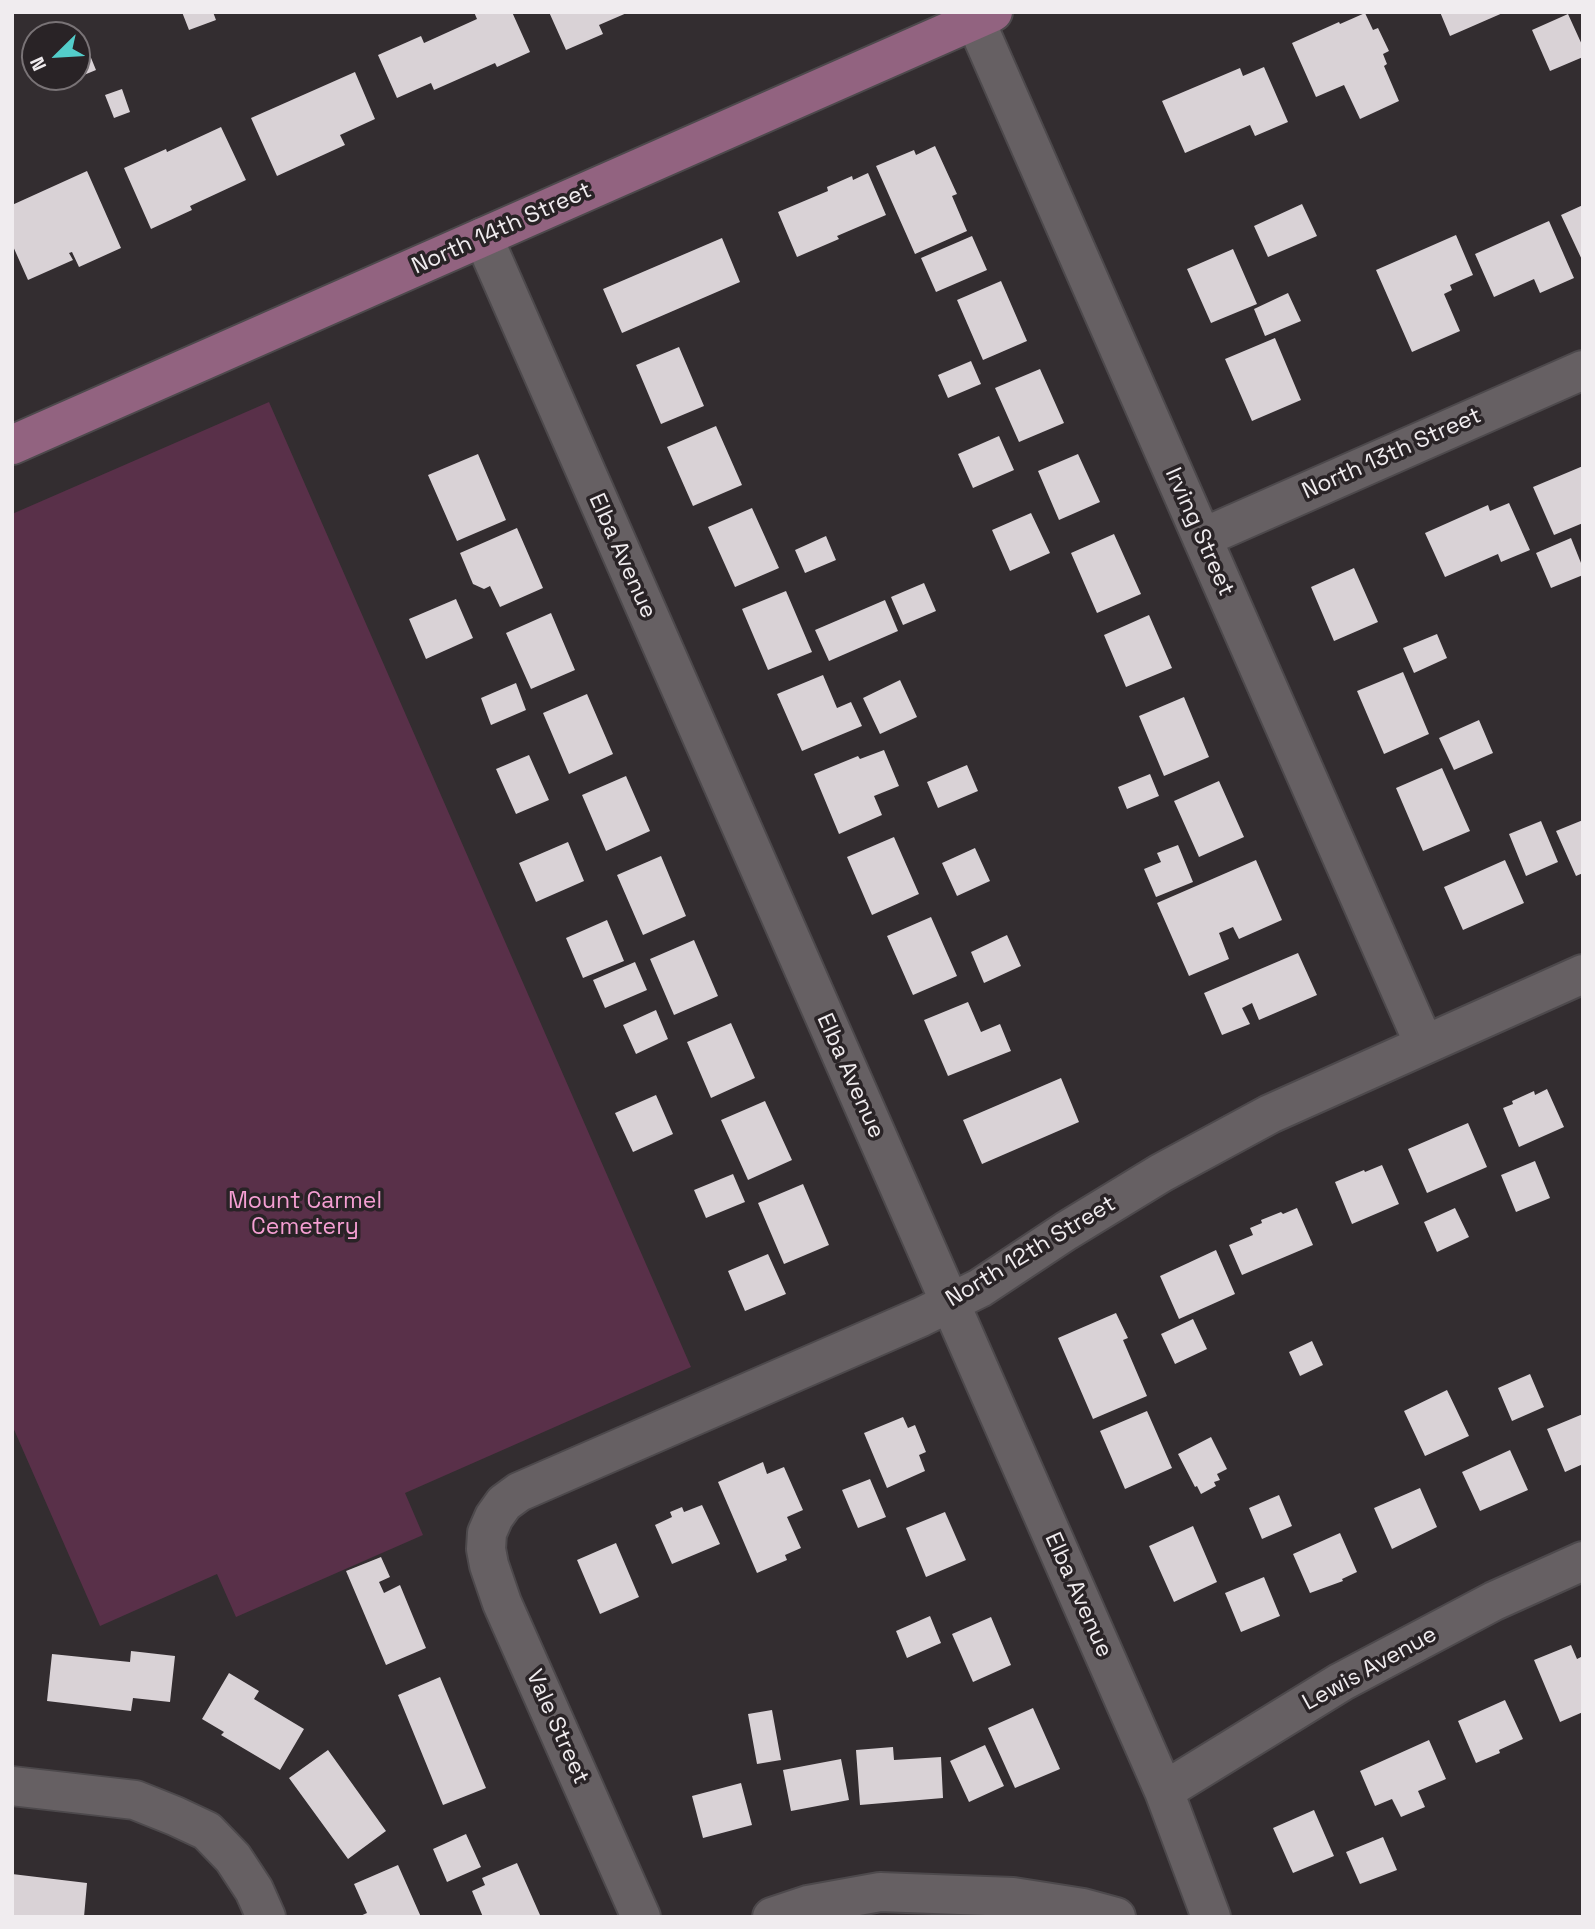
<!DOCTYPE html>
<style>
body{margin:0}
#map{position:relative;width:1595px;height:1929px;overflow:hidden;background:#332d30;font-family:"Space Grotesk",sans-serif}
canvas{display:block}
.frame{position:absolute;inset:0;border:14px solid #f0ecef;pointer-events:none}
.north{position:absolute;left:21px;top:21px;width:70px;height:70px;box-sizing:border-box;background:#292326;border:2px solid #797376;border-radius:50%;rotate:246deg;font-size:19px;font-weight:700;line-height:28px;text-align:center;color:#f0ecef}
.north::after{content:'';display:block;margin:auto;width:24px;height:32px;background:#53cdca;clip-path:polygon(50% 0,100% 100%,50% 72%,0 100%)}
</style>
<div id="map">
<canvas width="1595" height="1929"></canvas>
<div class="frame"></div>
<div class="north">N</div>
</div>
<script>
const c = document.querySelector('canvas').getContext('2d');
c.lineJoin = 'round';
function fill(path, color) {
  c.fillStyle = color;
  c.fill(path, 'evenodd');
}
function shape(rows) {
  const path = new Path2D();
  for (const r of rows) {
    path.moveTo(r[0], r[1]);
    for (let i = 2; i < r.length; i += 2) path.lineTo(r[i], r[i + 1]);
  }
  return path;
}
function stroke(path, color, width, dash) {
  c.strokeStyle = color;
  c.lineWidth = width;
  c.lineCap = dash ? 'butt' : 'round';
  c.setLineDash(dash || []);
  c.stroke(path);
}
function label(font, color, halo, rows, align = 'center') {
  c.font = font + ' "Space Grotesk",sans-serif';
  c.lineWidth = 7;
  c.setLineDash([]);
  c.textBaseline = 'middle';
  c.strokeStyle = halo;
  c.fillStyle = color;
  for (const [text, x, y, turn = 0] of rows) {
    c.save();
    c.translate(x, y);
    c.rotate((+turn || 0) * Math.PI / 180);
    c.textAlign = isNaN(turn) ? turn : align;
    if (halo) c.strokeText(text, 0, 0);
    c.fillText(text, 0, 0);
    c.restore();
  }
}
fill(shape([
 [269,402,691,1367,405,1493,423,1535,236,1617,217,1574,100,1626,12,1425,12,514]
]), '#593049');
fill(shape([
 [182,12,213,12,216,20,189,30],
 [474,12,512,12,530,52,497,67,495,63,434,90,431,83,397,98,378,55,421,36,424,43,477,19],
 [549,12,629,12,599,25,603,34,566,50],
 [1440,12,1505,12,1450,36],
 [1365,13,1373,30,1378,28,1389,51,1383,54,1387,64,1384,66,1399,101,1360,119,1344,85,1316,97,1292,43,1339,22,1340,24],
 [1568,14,1583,47,1583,57,1550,71,1532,30],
 [87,48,96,70,79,77,77,74,77,52],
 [1264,67,1288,122,1255,136,1250,125,1185,153,1162,101,1240,68,1243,76],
 [355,72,375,119,340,135,345,145,277,176,251,118],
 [122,89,130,112,114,118,105,95],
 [221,127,246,180,190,206,192,210,151,229,124,168,166,149,167,152],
 [935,146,957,194,952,196,967,231,915,254,876,166,914,150,916,155],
 [87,171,121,248,79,267,72,252,69,253,73,260,28,280,12,244,12,205],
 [868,173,886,215,837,236,839,239,797,257,778,212,828,191,827,187,852,176,853,180],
 [1302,204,1317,236,1268,257,1254,226],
 [1583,205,1583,262,1561,215],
 [1549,221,1574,278,1540,293,1534,279,1494,297,1475,254],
 [1456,235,1473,275,1450,285,1452,290,1444,294,1460,331,1412,352,1376,270],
 [972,236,987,270,936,292,921,258],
 [722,238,740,282,622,333,603,289],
 [1233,249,1257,304,1211,323,1187,269],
 [1001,281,1027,341,983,360,957,300],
 [1288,293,1301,321,1265,336,1254,309],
 [1275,338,1301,400,1252,421,1225,359],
 [679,347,704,406,661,424,636,365],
 [971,361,981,384,948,398,938,375],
 [1040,369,1064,423,1019,442,995,388],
 [716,426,742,485,693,506,667,447],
 [999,436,1014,470,973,488,958,454],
 [478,454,506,520,457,541,428,475],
 [1078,454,1100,502,1059,520,1038,471],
 [1583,466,1583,523,1554,535,1533,487],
 [1509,503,1530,550,1501,562,1498,554,1445,577,1425,533,1488,505,1490,511],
 [752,508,779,568,735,587,708,527],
 [1031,513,1050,553,1010,571,992,530],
 [517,528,543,588,500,607,490,586,484,589,473,584,460,553],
 [1114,534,1141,594,1097,613,1071,553],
 [826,536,836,560,805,573,795,550],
 [1571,538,1583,568,1583,575,1551,588,1536,553],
 [1354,568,1378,622,1334,641,1311,587],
 [924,583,936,611,903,625,891,597],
 [786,591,812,652,768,670,742,609],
 [456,599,473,638,426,659,409,619],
 [885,600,898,631,829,661,815,630],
 [551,613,575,670,531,689,506,633],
 [1149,615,1172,668,1126,687,1104,635],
 [1437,634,1447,658,1414,673,1403,648],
 [1403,672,1429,734,1384,754,1357,691],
 [823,675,837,708,851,702,862,726,802,751,777,694],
 [900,680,917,717,880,734,863,698],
 [516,683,526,710,491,725,481,698],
 [587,694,613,754,569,774,543,713],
 [1184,697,1209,757,1164,776,1139,716],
 [1479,720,1493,753,1454,770,1439,738],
 [884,750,899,786,874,796,882,815,839,834,814,774,858,756,860,759],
 [529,755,549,800,516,814,496,769],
 [967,765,978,791,938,808,927,782],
 [1442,768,1470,831,1423,851,1396,788],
 [1150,774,1159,796,1127,809,1118,787],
 [626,776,650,831,606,851,582,795],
 [1219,781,1244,837,1199,857,1174,801],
 [1583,820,1583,873,1576,876,1556,831],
 [1541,821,1558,862,1526,876,1509,834],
 [894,837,919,894,872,915,847,857],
 [568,842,584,881,536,902,519,863],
 [1178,845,1193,882,1156,897,1144,869,1161,862,1157,853],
 [975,848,990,881,957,896,942,863],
 [661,856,686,916,643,935,617,875],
 [1256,860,1282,920,1239,939,1233,927,1219,933,1229,959,1189,976,1157,903],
 [1505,860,1524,903,1463,930,1444,887],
 [931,917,957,976,913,995,887,936],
 [607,920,624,961,583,978,566,938],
 [1007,935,1021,966,984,983,971,952],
 [694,940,718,996,674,1015,650,959],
 [1298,953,1317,995,1259,1020,1252,1003,1242,1008,1250,1024,1222,1035,1204,993],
 [635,962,647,990,605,1008,593,980],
 [968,1002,981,1032,1000,1024,1011,1051,948,1076,924,1020],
 [656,1010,668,1039,636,1054,623,1025],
 [731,1023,755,1078,711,1098,687,1042],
 [1061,1078,1079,1122,982,1164,963,1120],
 [1547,1089,1564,1127,1519,1147,1503,1108,1513,1104,1512,1101,1534,1091,1535,1095],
 [656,1095,673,1134,633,1152,615,1113],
 [765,1101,792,1160,748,1180,721,1120],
 [1468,1123,1487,1167,1427,1193,1408,1149],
 [1535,1161,1550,1198,1516,1212,1501,1175],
 [1382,1165,1399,1204,1352,1224,1335,1182,1364,1170,1365,1172],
 [733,1174,745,1202,706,1218,694,1190],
 [803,1184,829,1245,784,1264,758,1203],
 [1297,1208,1313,1245,1242,1275,1229,1245,1253,1235,1250,1228,1262,1223,1261,1220,1281,1212,1283,1214],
 [1455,1208,1469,1237,1437,1252,1424,1222],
 [1216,1250,1235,1294,1179,1319,1160,1276],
 [768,1254,786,1294,745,1311,728,1271],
 [1116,1313,1128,1338,1123,1340,1147,1396,1093,1419,1058,1338],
 [1193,1319,1207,1349,1175,1364,1161,1334],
 [1312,1341,1323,1365,1300,1376,1289,1352],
 [1530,1374,1544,1407,1512,1421,1498,1388],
 [1447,1390,1469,1436,1425,1456,1404,1411],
 [1147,1411,1172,1468,1125,1489,1100,1431],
 [1583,1414,1583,1464,1565,1472,1547,1429],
 [903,1417,908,1428,915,1425,926,1452,919,1455,925,1471,887,1488,864,1433],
 [1211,1437,1227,1469,1217,1474,1220,1480,1214,1482,1216,1486,1201,1494,1197,1486,1195,1487,1178,1454],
 [1510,1450,1528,1490,1480,1511,1462,1472],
 [763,1462,767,1474,784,1467,803,1510,787,1517,801,1548,785,1555,787,1560,757,1573,718,1482],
 [870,1479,886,1517,858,1528,842,1490],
 [1420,1488,1437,1527,1392,1549,1374,1508],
 [1279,1495,1292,1526,1262,1539,1249,1508],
 [702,1505,720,1544,672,1564,655,1525,672,1517,670,1512,682,1507,684,1512],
 [945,1512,966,1560,926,1577,906,1528],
 [1193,1526,1217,1582,1174,1602,1149,1546],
 [1340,1533,1357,1572,1342,1579,1343,1581,1310,1593,1293,1554],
 [616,1543,639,1597,600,1614,577,1560],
 [381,1557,390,1577,379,1582,384,1593,400,1585,426,1648,386,1665,346,1571],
 [1264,1577,1280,1616,1241,1632,1225,1593],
 [930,1616,941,1643,907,1658,896,1631],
 [991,1617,1011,1665,973,1682,952,1634],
 [1571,1645,1577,1659,1583,1656,1583,1712,1560,1722,1534,1660],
 [131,1651,175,1656,170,1702,133,1698,131,1711,47,1701,52,1654,130,1662],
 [229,1673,259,1691,254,1699,304,1729,280,1770,221,1735,224,1732,202,1719],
 [440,1677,486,1788,443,1805,398,1695],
 [1505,1700,1523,1739,1499,1750,1500,1753,1476,1763,1458,1721],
 [1033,1708,1060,1769,1015,1788,988,1728],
 [772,1710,781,1760,757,1764,748,1714],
 [1429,1740,1446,1779,1418,1791,1425,1807,1401,1817,1392,1799,1375,1806,1360,1771],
 [985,1745,1004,1786,969,1802,950,1761],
 [893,1747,894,1760,941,1757,943,1798,860,1805,856,1750],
 [328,1750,386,1831,348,1859,289,1778],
 [841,1759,849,1800,791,1811,783,1770],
 [741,1783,752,1825,703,1838,692,1796],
 [1314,1810,1334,1856,1293,1873,1273,1828],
 [466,1834,481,1867,447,1882,433,1849],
 [1383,1837,1397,1870,1360,1884,1346,1852],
 [517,1863,540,1915,536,1917,483,1917,472,1891,485,1885,482,1878],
 [398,1865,421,1917,358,1917,367,1913,354,1884],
 [12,1874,87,1883,84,1917,12,1917]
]), '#d9d2d6');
const minor = shape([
 [975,20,1424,1044],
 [483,237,1164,1791,1211,1917],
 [1202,538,1583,370],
 [12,1786,135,1800,175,1816,207,1831,233,1858,254,1890,266,1917],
 [1164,1791,1341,1682,1494,1601,1583,1561],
 [641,1917,502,1603,489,1565,486,1549,487,1533,494,1517,504,1503,519,1492,921,1317,980,1288,1066,1231,1161,1173,1270,1114,1583,974],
 [772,1917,808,1905,880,1892,1013,1897,1083,1908,1116,1917]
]);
const major = shape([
 [12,445,993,12]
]);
stroke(minor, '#4d494c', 42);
stroke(major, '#4d494c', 42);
stroke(minor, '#666063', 38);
stroke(major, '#926380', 38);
label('23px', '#f0ecef', '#292326', [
 ["North 14th Street",502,229,-24],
 ["North 13th Street",1392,454,-24],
 ["Irving Street",1199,532,66],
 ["Elba Avenue",622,556,66],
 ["Elba Avenue",850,1076,66],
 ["North 12th Street",1031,1252,-31],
 ["Elba Avenue",1078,1595,66],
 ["Lewis Avenue",1370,1669,-29],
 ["Vale Street",557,1727,66]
]);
label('23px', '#f59fd3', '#292326', [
 ["Mount Carmel",305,1202],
 ["Cemetery",305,1228]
]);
</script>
